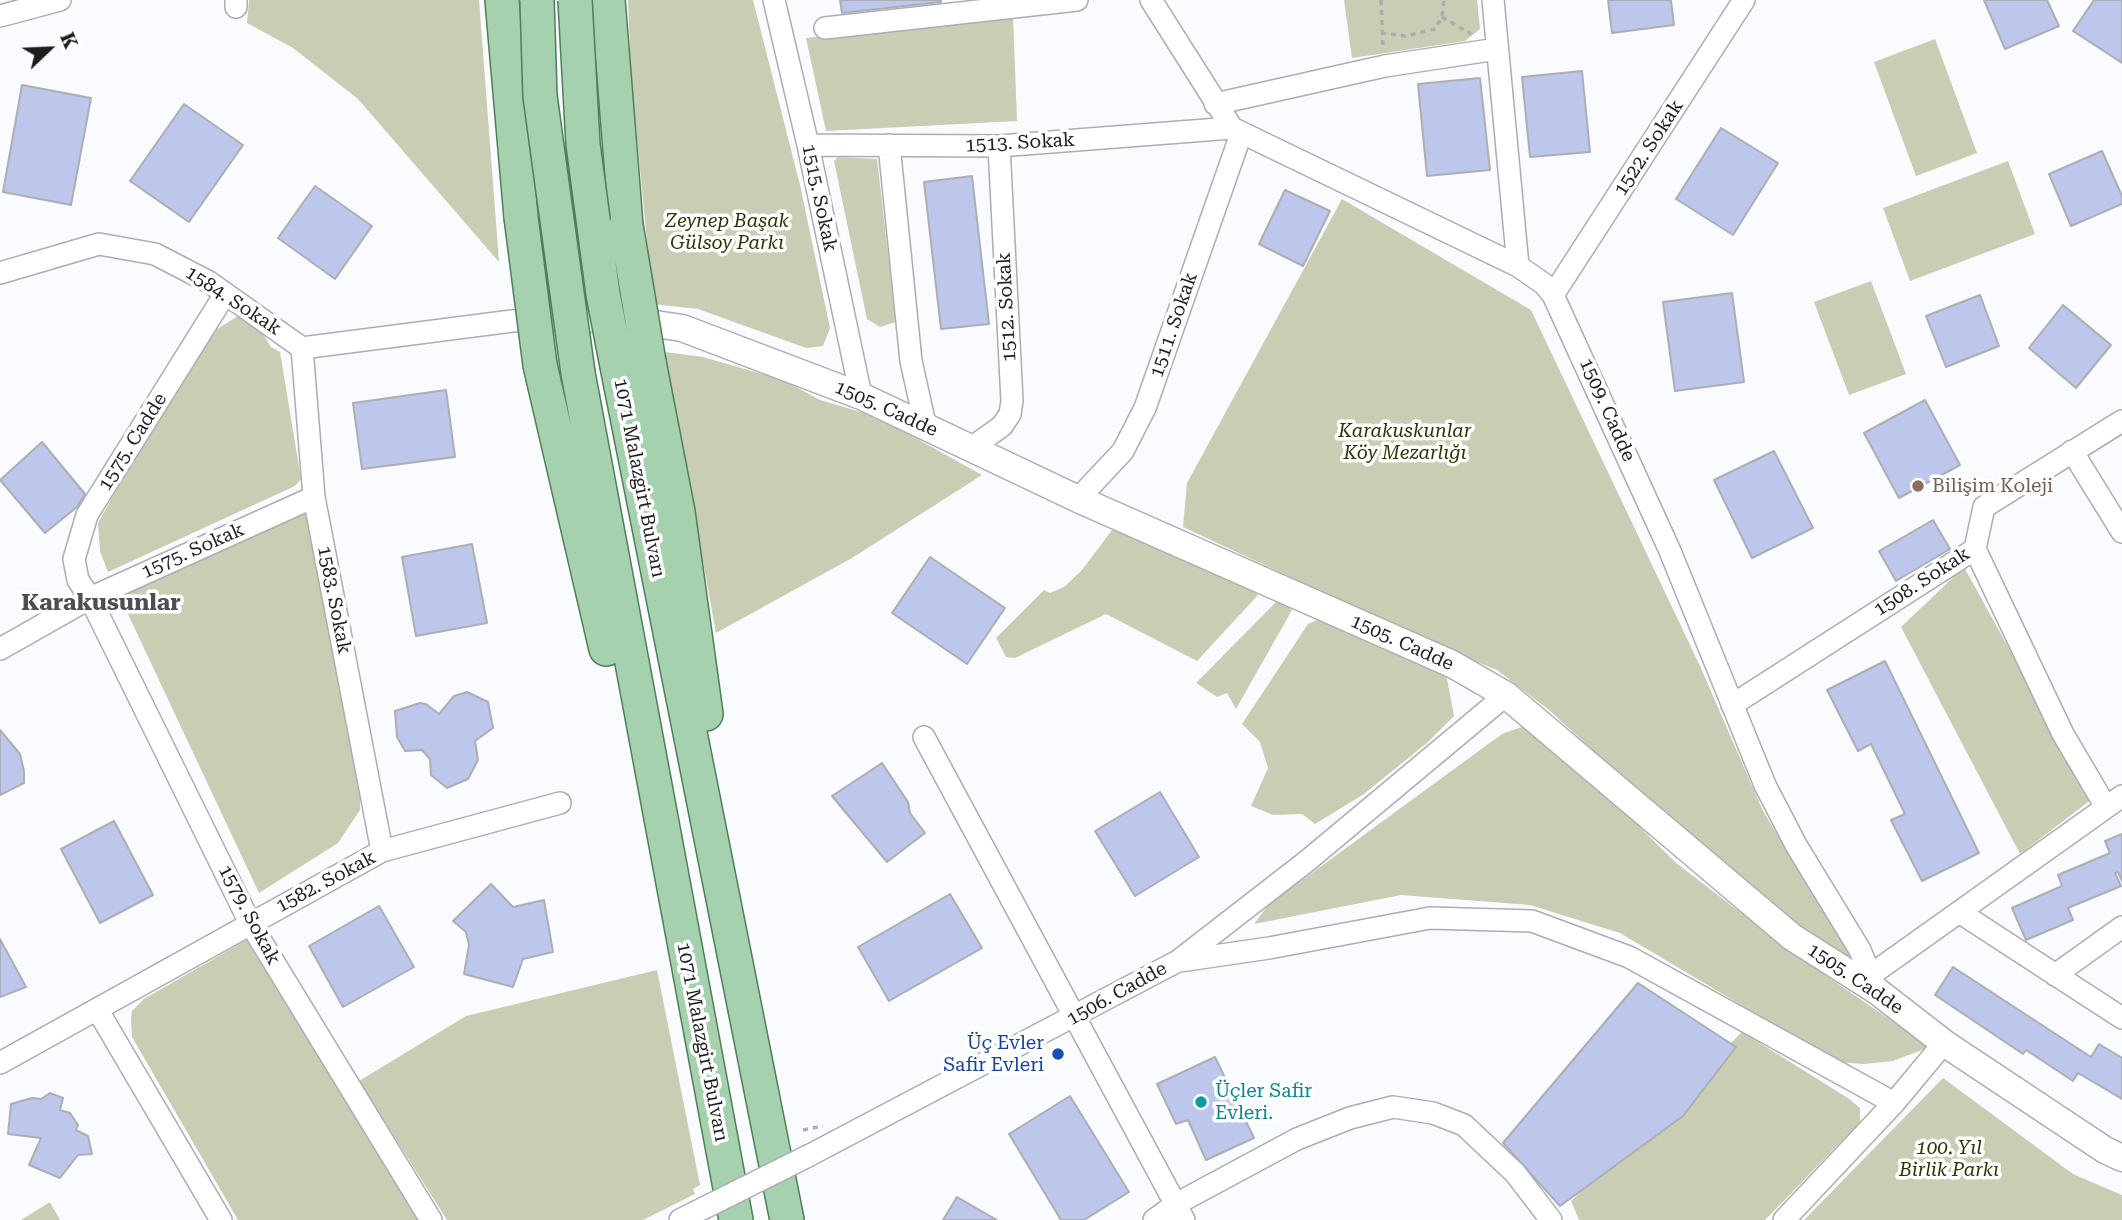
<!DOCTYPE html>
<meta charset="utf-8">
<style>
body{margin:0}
#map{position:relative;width:2122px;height:1220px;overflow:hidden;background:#fafbfe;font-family:"Roboto Serif",serif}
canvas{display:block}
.north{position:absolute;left:14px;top:14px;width:70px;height:70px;-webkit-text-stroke:5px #fff;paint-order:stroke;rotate:67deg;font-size:19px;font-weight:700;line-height:28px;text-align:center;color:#1d1d1f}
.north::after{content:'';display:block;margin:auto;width:24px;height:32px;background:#1d1d1f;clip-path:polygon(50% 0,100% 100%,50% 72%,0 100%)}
</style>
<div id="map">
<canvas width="2122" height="1220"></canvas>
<div class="north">K</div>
</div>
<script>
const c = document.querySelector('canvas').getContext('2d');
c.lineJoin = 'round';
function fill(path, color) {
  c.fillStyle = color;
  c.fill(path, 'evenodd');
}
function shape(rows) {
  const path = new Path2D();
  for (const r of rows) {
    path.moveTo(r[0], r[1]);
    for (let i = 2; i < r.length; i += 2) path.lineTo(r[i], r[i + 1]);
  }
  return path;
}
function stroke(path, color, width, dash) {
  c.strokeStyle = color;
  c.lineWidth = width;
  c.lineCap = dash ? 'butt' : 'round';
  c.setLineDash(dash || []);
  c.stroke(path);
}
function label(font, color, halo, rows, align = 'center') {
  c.font = font + ' "Roboto Serif",serif';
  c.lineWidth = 7;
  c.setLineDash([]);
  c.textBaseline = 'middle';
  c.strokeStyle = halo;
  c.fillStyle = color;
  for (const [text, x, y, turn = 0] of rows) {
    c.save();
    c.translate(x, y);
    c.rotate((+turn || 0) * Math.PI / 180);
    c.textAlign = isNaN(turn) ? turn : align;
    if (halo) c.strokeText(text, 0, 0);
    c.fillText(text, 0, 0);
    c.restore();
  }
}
fill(shape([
 [249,0,479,0,499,262,358,99,293,48,247,23],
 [628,0,753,0,800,185,830,328,823,346,806,348,698,309,653,304,631,75],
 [1344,0,1477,0,1480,29,1465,41,1352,58],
 [1013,16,1017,121,826,131,806,38],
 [1935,39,1977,153,1916,176,1874,62],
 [838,157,877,159,896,322,880,327,867,319,834,161],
 [2008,161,2035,234,1910,281,1883,208],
 [1342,199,1531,310,1700,666,1763,811,1854,960,1838,956,1691,840,1549,710,1497,670,1436,645,1183,527,1187,483],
 [1871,281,1906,374,1849,395,1814,302],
 [238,316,263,334,271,347,280,352,301,479,295,486,108,572,100,551,98,523,201,339],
 [665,352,703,357,783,380,820,400,861,412,903,431,982,475,852,558,716,633],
 [306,510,310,518,360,795,360,810,338,843,259,893,119,595],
 [1112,530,1124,530,1216,568,1258,595,1197,661,1106,614,1015,658,1006,657,996,638,1044,590,1050,593,1064,587,1082,570],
 [1964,567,2092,799,2020,854,1901,627],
 [1282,601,1292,610,1236,709,1227,693,1217,697,1196,683,1276,602],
 [1317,620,1446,673,1454,716,1428,742,1364,794,1315,824,1302,814,1273,815,1251,806,1268,768,1260,742,1242,724,1308,624],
 [1527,725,1622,809,1675,862,1793,953,1930,1047,1893,1061,1864,1064,1837,1062,1620,933,1530,905,1401,895,1254,924,1268,905,1502,734],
 [248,939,419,1220,238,1220,132,1037,131,1019,132,1011,144,999],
 [657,970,700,1185,693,1189,695,1194,643,1220,447,1220,359,1081,466,1016],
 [1742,1032,1848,1098,1860,1108,1860,1122,1765,1220,1579,1220,1571,1201],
 [1943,1078,2073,1174,2122,1195,2122,1220,1804,1220],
 [50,1202,60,1220,21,1220]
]), '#c8cdb3');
const building = shape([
 [840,0,941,0,941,2,842,13,840,0],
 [1608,0,1671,0,1674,25,1612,33,1608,0],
 [1984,0,2047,0,2059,26,2005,49,1984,0],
 [2094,0,2122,0,2122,63,2073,31,2094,0],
 [1582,71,1590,152,1530,157,1522,77,1582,71],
 [1480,78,1490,170,1427,176,1418,84,1480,78],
 [22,85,91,98,71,205,3,192,22,85],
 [184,104,243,145,189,222,130,181,184,104],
 [1721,128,1778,163,1733,235,1676,199,1721,128],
 [2102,151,2122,196,2122,204,2071,226,2049,174,2102,151],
 [972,176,989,324,941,329,924,182,972,176],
 [315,186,372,226,335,279,278,238,315,186],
 [1285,190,1330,211,1303,266,1259,244,1285,190],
 [1732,293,1744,382,1675,391,1663,302,1732,293],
 [1980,295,1999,346,1946,367,1926,316,1980,295],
 [2063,305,2111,345,2076,388,2029,348,2063,305],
 [446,390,455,457,362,469,353,403,446,390],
 [1925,400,1960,465,1899,498,1864,433,1925,400],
 [42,442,85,494,77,507,45,533,0,480,42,442],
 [1774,451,1813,528,1752,558,1714,480,1774,451],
 [1933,520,1950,549,1896,581,1879,551,1933,520],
 [472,544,487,623,416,636,402,557,472,544],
 [930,557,1005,608,967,664,892,613,930,557],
 [1885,661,1979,853,1922,881,1891,820,1905,814,1871,744,1858,751,1827,690,1885,661],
 [467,692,488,702,493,728,475,741,478,760,468,779,447,788,431,775,430,759,422,750,405,751,397,737,395,711,420,703,426,704,439,714,454,696,467,692],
 [0,730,20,754,24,771,24,783,0,795,0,730],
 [882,763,908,802,910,813,925,833,887,862,832,796,882,763],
 [1160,792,1199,857,1135,896,1095,831,1160,792],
 [114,821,153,895,100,923,61,849,114,821],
 [2122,834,2122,881,2118,872,2115,873,2121,886,2068,908,2073,920,2026,940,2012,908,2062,886,2058,875,2110,853,2105,841,2122,834],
 [491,884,513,907,544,900,553,952,523,959,513,987,464,974,469,945,466,932,453,921,491,884],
 [950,894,982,948,889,1001,858,947,950,894],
 [379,906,414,967,343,1007,309,946,379,906],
 [0,939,26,987,0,997,0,939],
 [1953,967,2091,1057,2099,1044,2122,1058,2122,1099,2078,1073,2073,1081,2026,1050,2023,1054,1935,995,1953,967],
 [1638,983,1736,1047,1683,1116,1560,1206,1503,1143,1638,983],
 [1215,1057,1254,1138,1206,1160,1188,1120,1176,1124,1157,1084,1215,1057],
 [50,1093,63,1098,60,1110,70,1113,78,1125,76,1130,88,1136,92,1154,78,1155,60,1178,29,1165,41,1138,8,1134,11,1104,32,1098,41,1099,50,1093],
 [1070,1096,1129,1192,1084,1220,1061,1220,1009,1134,1070,1096],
 [957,1197,997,1220,943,1220,957,1197]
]);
fill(building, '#bdc6eb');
stroke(building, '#adaeb3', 2);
const minor = shape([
 [236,0,236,7],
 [774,0,808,145,861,396],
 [1151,0,1232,128,1518,266,1544,284,1553,295,1670,551,1765,785,1796,845,1860,950,1877,991],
 [1493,0,1518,266],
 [0,16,60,0],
 [825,28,1077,0],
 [1215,104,1385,66,1497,49],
 [808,145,999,146,1232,128],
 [889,145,911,361,925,424],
 [0,273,99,244,155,254,209,282,302,348],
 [225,294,87,515,74,559,78,580,90,598,250,923,431,1220],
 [1553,295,1744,0],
 [302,348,314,497,382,851],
 [302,348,512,321,581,318],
 [971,448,1002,426,1010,414,1012,401,999,146],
 [2072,451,2122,532],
 [1078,499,1123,451,1145,408,1241,134],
 [1975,549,2063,734,2106,807],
 [0,649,90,598,314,497],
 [1732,705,1975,549,1984,507,2122,421],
 [924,737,1184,1220],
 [1959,912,2122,1018],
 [1180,961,1269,948,1430,918,1532,921,1629,957,1894,1103],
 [1872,974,2122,796],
 [2055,975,2122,927],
 [97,1009,221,1220],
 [0,1063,382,851,560,803],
 [810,1155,1178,961,1307,861,1506,695],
 [680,1220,702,1209],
 [1154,1220,1176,1204,1297,1139,1350,1118,1393,1107,1433,1113,1464,1125,1515,1173,1551,1220],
 [1784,1220,1894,1103,1944,1043]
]);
const tertiary = shape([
 [581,318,629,320,682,328,861,396,1078,499,1452,664,1506,695,1792,937,1877,991,1944,1043,2105,1150,2122,1158]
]);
const primary = shape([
 [502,0,521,217],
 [608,0,626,225],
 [649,362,678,512,706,714],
 [540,365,606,649],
 [617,366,787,1220],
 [578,373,736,1220]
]);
stroke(minor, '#acadb2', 24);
stroke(tertiary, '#acadb2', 29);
stroke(primary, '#507e59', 36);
stroke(shape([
 [1381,0,1383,47],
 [1442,17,1471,34],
 [1381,33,1405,36,1435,29,1442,17,1444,0],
 [803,1130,823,1126]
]), '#acadb0', 3.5, [5, 5]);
stroke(minor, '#fff', 21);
stroke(tertiary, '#fff', 26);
stroke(primary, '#a6d1ae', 33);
const minorBridge = shape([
 [702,1209,810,1155]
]);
const primaryBridge = shape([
 [537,0,540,96,578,373],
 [575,0,583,144,603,294,617,366],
 [521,217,540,365],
 [626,225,649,362]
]);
stroke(minorBridge, '#acadb2', 24, []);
stroke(primaryBridge, '#507e59', 36, []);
stroke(minorBridge, '#fff', 21);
stroke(primaryBridge, '#a6d1ae', 33);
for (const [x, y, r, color] of [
 [1918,486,7,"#8d6e63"],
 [1058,1054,7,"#1a4fb4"],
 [1201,1102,7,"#0f9aa8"]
]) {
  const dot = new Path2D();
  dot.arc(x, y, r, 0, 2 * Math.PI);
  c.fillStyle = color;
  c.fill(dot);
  stroke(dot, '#fff', 2.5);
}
label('19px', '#1d1d1f', '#fff', [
 ["1513. Sokak",1020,143,-3],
 ["1522. Sokak",1649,148,-57],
 ["1515. Sokak",819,198,78],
 ["1584. Sokak",233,301,33],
 ["1512. Sokak",1007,307,-93],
 ["1511. Sokak",1174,325,-71],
 ["1505. Cadde",886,409,24],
 ["1509. Cadde",1607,410,66],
 ["1575. Cadde",133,442,-58],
 ["1071 Malazgirt Bulvarı",639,478,79],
 ["1575. Sokak",193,551,-24],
 ["1508. Sokak",1922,582,-33],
 ["1583. Sokak",334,600,79],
 ["1505. Cadde",1402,643,24],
 ["1582. Sokak",326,882,-28],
 ["1579. Sokak",249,915,62],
 ["1505. Cadde",1855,979,34],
 ["1506. Cadde",1117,994,-29],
 ["1071 Malazgirt Bulvarı",702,1042,79]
]);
label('italic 19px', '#2f3304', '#fff', [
 ["Zeynep Başak",727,221],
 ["Gülsoy Parkı",727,243],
 ["Karakuskunlar",1405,431],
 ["Köy Mezarlığı",1405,453],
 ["100. Yıl",1949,1148],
 ["Birlik Parkı",1949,1170]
]);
label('19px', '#785e54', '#fff', [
 ["Bilişim Koleji",1932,486]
], 'left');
label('19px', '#164399', '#fff', [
 ["Üç Evler",1044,1043],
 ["Safir Evleri",1044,1065]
], 'right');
label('19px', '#0d838f', '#fff', [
 ["Üçler Safir",1215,1091],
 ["Evleri.",1215,1113]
], 'left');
label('bold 23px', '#4d4e53', '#fff', [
 ["Karakusunlar",101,603]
]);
</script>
